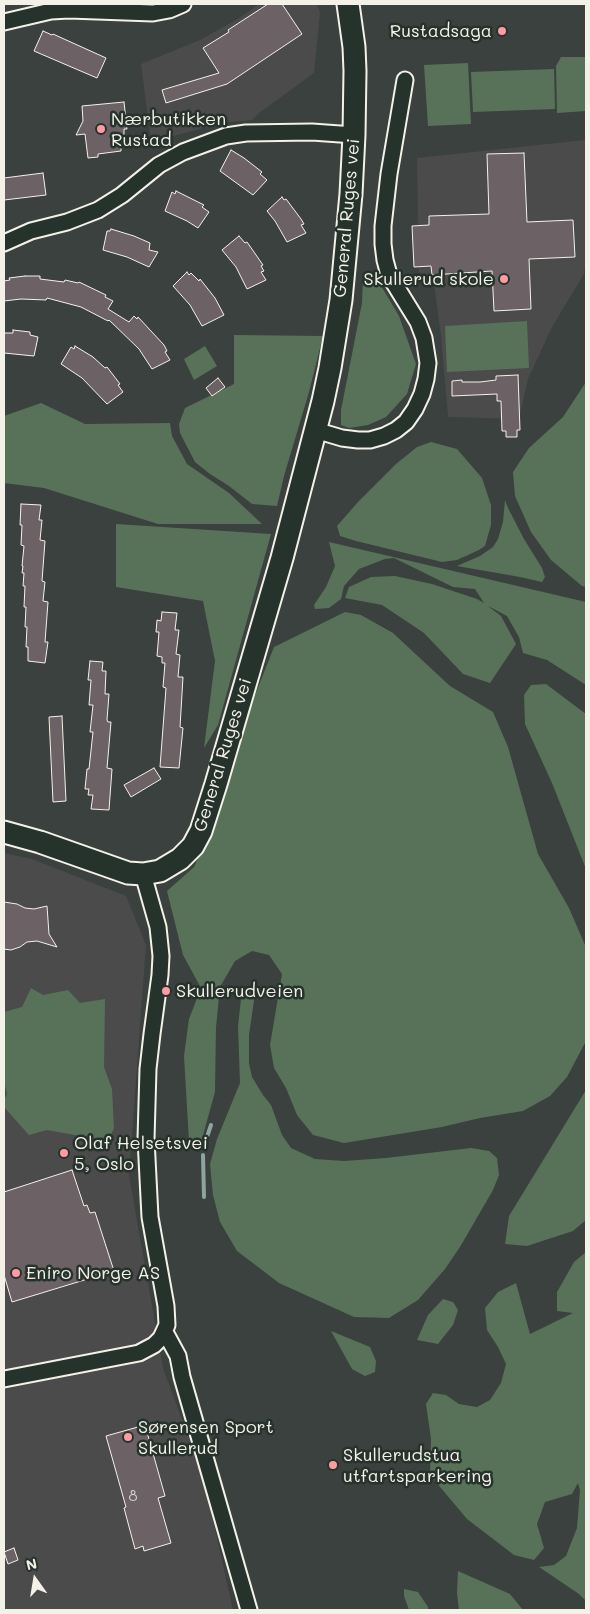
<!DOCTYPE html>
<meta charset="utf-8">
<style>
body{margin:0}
#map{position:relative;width:590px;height:1614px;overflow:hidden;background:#3b413e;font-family:Mali,sans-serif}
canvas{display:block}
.frame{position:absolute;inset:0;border:5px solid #f4f1e8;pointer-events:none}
.north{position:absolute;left:10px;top:1554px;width:50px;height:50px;-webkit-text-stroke:4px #26332d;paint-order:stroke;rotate:347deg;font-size:14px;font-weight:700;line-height:20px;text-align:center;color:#f4f1e8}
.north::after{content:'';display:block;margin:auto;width:18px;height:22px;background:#f4f1e8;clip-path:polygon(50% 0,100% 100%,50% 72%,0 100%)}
</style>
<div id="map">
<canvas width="590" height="1614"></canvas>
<div class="frame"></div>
<div class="north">N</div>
</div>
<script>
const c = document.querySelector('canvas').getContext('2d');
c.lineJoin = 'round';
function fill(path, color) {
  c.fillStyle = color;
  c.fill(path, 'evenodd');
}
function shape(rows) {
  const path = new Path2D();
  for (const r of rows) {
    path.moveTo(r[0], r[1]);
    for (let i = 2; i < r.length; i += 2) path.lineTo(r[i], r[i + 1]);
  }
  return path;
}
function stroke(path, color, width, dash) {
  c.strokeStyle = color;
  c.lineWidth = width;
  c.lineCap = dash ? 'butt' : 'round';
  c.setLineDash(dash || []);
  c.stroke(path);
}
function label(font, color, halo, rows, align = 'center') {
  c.font = font + ' Mali,sans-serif';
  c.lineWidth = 5;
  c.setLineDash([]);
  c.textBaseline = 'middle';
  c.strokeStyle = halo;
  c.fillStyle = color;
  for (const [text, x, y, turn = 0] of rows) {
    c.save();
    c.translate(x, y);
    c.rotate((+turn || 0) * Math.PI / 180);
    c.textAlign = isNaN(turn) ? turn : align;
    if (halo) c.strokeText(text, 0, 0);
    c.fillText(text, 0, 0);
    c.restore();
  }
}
fill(shape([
 [259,4,317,4,320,13,314,73,259,113,252,120,230,122,215,125,151,142,141,64,200,40,241,17],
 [585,140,586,256,584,274,552,327,528,379,519,419,448,417,441,336,434,284,419,272,417,158],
 [4,853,32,859,126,896,146,945,129,1175,163,1368,204,1479,233,1610,4,1610]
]), '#4a4b4a');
fill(shape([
 [561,57,586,57,586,111,557,113,556,66],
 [468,63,471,124,428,126,424,65],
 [554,69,555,109,473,112,471,72],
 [363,277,377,279,399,316,416,364,407,394,386,417,368,425,349,428,341,425,341,410,362,303],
 [527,321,529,368,447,372,445,326],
 [234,335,323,336,309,392,284,476,277,506,252,504,229,486,210,474,195,462,180,433,179,424,185,408,234,384],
 [205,346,217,366,194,380,184,359],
 [586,382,586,587,582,586,551,560,531,532,515,496,513,472,529,448,563,417],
 [41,403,85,424,170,423,172,436,187,464,229,493,262,524,158,524,44,488,4,483,4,416],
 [431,442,457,449,482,478,491,505,491,525,485,546,479,550,457,560,442,562,356,541,340,536,337,526,358,502,396,464,417,447],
 [505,500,508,508,524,539,542,568,545,577,542,582,520,577,457,566,480,556,493,547,498,539,503,522],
 [116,524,271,534,218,725,204,748,215,661,203,601,116,587],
 [329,542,586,602,586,685,547,660,523,653,519,637,507,616,488,606,501,616,516,644,490,683,463,674,424,633,382,605,345,598,349,587,371,577,395,576,432,584,477,599,484,603,475,589,453,587,394,558,385,559,359,569,344,586,341,599,329,608,315,609,314,605,326,587,335,566],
 [345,612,361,615,393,633,450,686,493,712,508,747,538,854,569,908,585,945,586,1041,567,1077,550,1096,523,1111,480,1118,442,1127,344,1143,313,1135,297,1115,286,1088,274,1068,270,1045,282,974,269,955,252,951,235,961,220,987,216,1027,215,1092,202,1139,189,1141,184,1056,189,1019,201,988,183,955,167,891,194,867,211,830,238,738,274,647],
 [546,684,586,714,586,869,552,783,525,724,524,695,531,685],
 [249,986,256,987,249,1035,249,1063,252,1077,263,1095,271,1105,282,1135,291,1148,315,1159,344,1161,386,1158,471,1148,489,1151,497,1158,499,1175,493,1190,460,1247,445,1269,418,1300,389,1318,354,1317,279,1283,237,1251,220,1222,213,1195,210,1164,217,1139,240,1083,238,1026,241,999],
 [31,988,43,995,68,990,80,1003,105,999,104,1067,112,1089,114,1128,108,1141,47,1130,29,1135,4,1107,4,1100,7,1094,4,1081,4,1012,22,1007],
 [586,1090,586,1220,573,1231,527,1246,505,1244,509,1216],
 [586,1252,586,1601,579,1594,539,1567,554,1565,566,1556,577,1528,580,1490,578,1483,572,1494,545,1502,537,1524,544,1548,534,1560,514,1555,467,1519,430,1475,431,1439,426,1404,433,1393,446,1395,459,1404,477,1407,490,1400,501,1383,506,1364,498,1347,487,1330,485,1308,498,1292,516,1283,530,1334,573,1313,557,1311,557,1292,574,1262],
 [443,1299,453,1302,458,1310,453,1325,438,1344,417,1340,428,1315],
 [331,1331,370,1347,376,1361,375,1372,365,1376,352,1369],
 [458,1571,510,1594,523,1610,459,1610,457,1593],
 [404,1589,418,1592,428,1607,428,1610,409,1610,404,1596]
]), '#577258');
stroke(shape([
 [205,1143,211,1125],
 [203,1155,204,1197]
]), '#8fa3a0', 4);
const building = shape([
 [268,4,282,4,302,34,227,84,166,103,162,90,219,73,203,48,229,32,228,30,268,4],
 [43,31,52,35,53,34,106,58,97,78,34,51,43,31],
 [124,102,127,129,124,129,124,142,121,142,121,151,98,154,98,157,88,158,85,134,76,135,83,121,82,106,124,102],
 [231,150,244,158,262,172,260,174,267,180,253,195,220,171,231,150],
 [524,153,527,222,573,220,575,257,529,259,531,309,494,311,492,271,432,275,431,266,414,267,412,226,429,225,429,216,489,214,487,154,524,153],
 [43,173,46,195,4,200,4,178,43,173],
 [176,191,204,205,202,207,209,212,198,228,187,221,165,211,172,192,175,194,176,191],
 [282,197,284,200,286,199,301,219,304,224,301,225,306,233,287,242,275,221,267,211,282,197],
 [111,229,134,236,150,243,149,250,158,252,149,267,127,257,103,250,107,231,110,231,111,229],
 [239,236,245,243,247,242,263,265,261,266,264,271,261,272,266,280,247,289,236,267,222,250,239,236],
 [187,272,189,275,191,273,199,281,200,279,215,298,224,315,202,326,190,305,173,286,187,272],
 [25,276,40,276,40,279,64,282,65,280,78,283,79,282,106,295,105,297,113,301,108,309,129,322,134,316,137,319,138,317,164,345,167,351,165,352,170,360,152,369,139,349,109,320,108,321,81,307,47,298,46,300,21,299,4,301,4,281,10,280,9,278,25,276],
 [13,330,30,332,30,335,38,337,34,356,4,353,4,333,13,333,13,330],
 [75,346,93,357,105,368,107,367,120,384,118,385,123,392,107,404,82,378,61,364,71,347,74,349,75,346],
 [518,375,520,430,517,430,517,437,506,437,506,431,502,431,501,401,497,401,497,394,452,396,452,381,462,380,462,382,480,382,496,380,496,376,518,375],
 [218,378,225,387,212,396,206,388,218,378],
 [21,504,41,505,39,520,42,520,40,540,45,541,42,581,45,582,43,601,48,602,45,642,48,642,45,663,28,661,28,647,26,647,27,627,25,627,26,607,24,607,25,586,23,586,24,573,22,573,23,566,22,566,24,546,21,545,22,525,20,525,21,504],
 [162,612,177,613,175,630,179,630,176,654,180,655,178,677,183,677,180,727,183,728,179,768,160,767,166,688,163,687,165,663,162,663,162,657,157,656,159,632,156,632,157,620,161,621,162,612],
 [90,661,103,662,102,671,106,671,105,694,109,694,107,720,108,722,111,722,107,768,112,769,109,810,91,809,93,795,88,795,89,789,85,789,87,769,89,769,93,732,90,732,93,705,89,705,91,680,88,680,90,661],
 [62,716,66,801,53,802,49,717,62,716],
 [154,768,161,779,131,797,124,785,154,768],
 [4,902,17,904,25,908,34,909,47,906,49,934,57,947,37,941,27,942,20,947,11,950,4,949,4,902],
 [72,1170,84,1206,87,1205,90,1213,95,1212,114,1271,12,1302,4,1275,4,1192,72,1170],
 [145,1425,165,1496,158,1498,171,1543,144,1551,143,1546,135,1549,124,1508,126,1507,106,1436,145,1425],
 [14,1548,18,1560,8,1564,4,1552,14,1548]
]);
fill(building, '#6c6266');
stroke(building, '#f4f1e8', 1);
const minor = shape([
 [4,22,51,11,69,10,153,13,169,10,183,4],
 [4,243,31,231,67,222,98,210,122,195,159,165,183,152,226,136,246,133,312,132,354,135],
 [315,430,342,438,358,440,370,440,384,436,396,430,406,422,415,409,422,394,426,379,428,363,424,338,418,322,389,275,385,260,383,244,383,226,389,174,405,80],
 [165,1332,178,1356,182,1377,249,1610],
 [4,1379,139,1353,154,1345,161,1338,167,1325,166,1306,150,1217,146,1139,148,1069,152,1034,160,975,161,956,158,927,143,874]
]);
const secondary = shape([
 [4,832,40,842,128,873,143,874,160,871,180,859,193,846,201,831,216,784,282,558,323,401,330,368,341,300,351,194,354,135,355,71,354,47,348,4]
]);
stroke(minor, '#f4f1e8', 19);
stroke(secondary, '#f4f1e8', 25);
stroke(minor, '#26332d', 15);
stroke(secondary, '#26332d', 21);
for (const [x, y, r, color] of [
 [502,31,5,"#ff9aa2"],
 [101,129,5,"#ff9aa2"],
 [504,279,5,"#ff9aa2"],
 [166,991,5,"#ff9aa2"],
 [64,1153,5,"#ff9aa2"],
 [16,1273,5,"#ff9aa2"],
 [128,1437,5,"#ff9aa2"],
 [333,1465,5,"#ff9aa2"]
]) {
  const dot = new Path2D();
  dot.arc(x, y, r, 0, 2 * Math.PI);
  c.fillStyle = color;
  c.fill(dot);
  stroke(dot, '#26332d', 2);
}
label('15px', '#d2cdc8', null, [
 ["8",133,1496]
]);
label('18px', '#f4f1e8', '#26332d', [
 ["Rustadsaga",492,31,"right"],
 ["Nærbutikken",111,119],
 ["Rustad",111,140],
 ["Skullerud skole",494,279,"right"],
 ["Skullerudveien",176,991],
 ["Olaf Helsetsvei",74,1143],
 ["5, Oslo",74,1164],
 ["Eniro Norge AS",26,1273],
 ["Sørensen Sport",138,1427],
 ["Skullerud",138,1448],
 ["Skullerudstua",343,1455],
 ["utfartsparkering",343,1476]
], 'left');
label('18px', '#f4f1e8', '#26332d', [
 ["General Ruges vei",347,218,-85],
 ["General Ruges vei",223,755,-73]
]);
</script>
